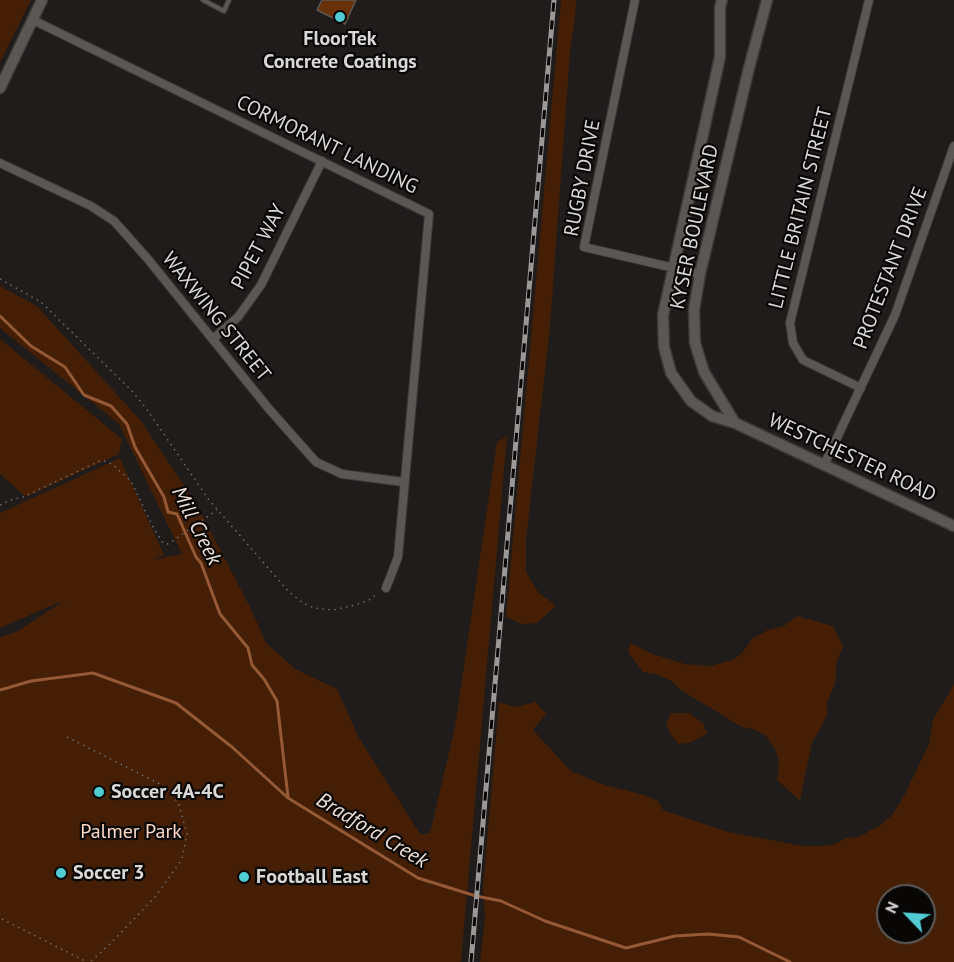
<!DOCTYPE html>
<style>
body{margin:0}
#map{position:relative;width:954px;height:962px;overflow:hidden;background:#1f1c1b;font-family:"PT Sans",sans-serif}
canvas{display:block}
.north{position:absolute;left:876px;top:884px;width:60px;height:60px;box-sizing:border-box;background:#080706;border:2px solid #5c5b5a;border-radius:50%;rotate:295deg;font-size:16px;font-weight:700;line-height:24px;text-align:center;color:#dad8d7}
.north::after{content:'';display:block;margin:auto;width:21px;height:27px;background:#51ccd3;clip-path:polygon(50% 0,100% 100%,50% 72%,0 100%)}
</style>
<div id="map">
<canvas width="954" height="962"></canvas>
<div class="north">N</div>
</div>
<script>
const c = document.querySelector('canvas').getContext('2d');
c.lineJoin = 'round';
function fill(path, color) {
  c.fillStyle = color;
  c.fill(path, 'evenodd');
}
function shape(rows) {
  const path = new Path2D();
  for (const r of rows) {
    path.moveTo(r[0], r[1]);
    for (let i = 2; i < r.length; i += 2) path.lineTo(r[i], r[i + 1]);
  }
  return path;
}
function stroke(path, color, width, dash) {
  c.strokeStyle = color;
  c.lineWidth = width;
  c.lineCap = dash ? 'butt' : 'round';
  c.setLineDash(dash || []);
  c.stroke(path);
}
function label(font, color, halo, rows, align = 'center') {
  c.font = font + ' "PT Sans",sans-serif';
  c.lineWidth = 4.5;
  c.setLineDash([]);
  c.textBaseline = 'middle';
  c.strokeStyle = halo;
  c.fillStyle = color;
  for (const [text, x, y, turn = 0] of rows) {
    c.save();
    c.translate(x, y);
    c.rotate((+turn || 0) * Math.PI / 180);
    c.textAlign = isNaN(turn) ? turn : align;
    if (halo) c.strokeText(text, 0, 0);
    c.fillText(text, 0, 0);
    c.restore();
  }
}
fill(shape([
 [0,0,31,0,0,62],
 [561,0,576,0,575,18,570,52,550,327,526,540,526,572,538,592,556,606,537,623,522,624,506,617],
 [0,286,37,306,141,421,196,503,253,613,266,643,297,670,337,689,359,738,420,834,430,833,455,727,497,442,507,436,461,962,0,962,0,637,16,632,65,600,0,628,0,513,120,458,164,555,152,560,182,554,119,424,0,328],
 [0,339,122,439,119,454,26,497,0,474],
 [797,616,833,626,843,646,837,661,835,684,827,702,827,715,820,730,812,742,800,801,777,780,779,764,776,751,766,736,755,730,740,726,681,690,671,681,659,675,643,672,628,652,630,643,653,654,685,664,710,666,732,660,742,653,753,638,768,630,784,626],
 [954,684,954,962,480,962,485,918,483,888,499,702,515,707,536,702,546,714,533,730,571,771,605,785,644,795,658,801,663,810,728,832,803,846,822,846,835,844,846,838,858,837,879,826,892,815,904,796,929,744,933,720],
 [888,896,924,896,924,932,888,932],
 [671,713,689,713,703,723,707,733,692,742,678,744,670,733,666,723]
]), '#441f06');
stroke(shape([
 [0,316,31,346,65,367,84,395,111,406,127,424,135,447,164,497,168,512,177,514,196,557,201,563,220,614,248,648,252,665,264,679,277,701,288,797],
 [0,690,31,681,93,673,176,703,232,747,288,798,418,878,476,896,501,901,545,921,626,948,675,936,708,934,739,937,790,962]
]), '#955935', 3);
const building = shape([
 [322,0,356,0,345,24,317,10,322,0]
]);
fill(building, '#693108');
stroke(building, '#5a5755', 1.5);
const lane = shape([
 [203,0,224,11,229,0]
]);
const street = shape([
 [635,0,584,247,700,274],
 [33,20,429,214,398,557,386,588],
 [0,163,91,206,114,221,147,258,269,409,316,462,342,474,404,482],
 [213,339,238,317,261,285,322,161],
 [861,388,803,360,793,343,790,323,869,0],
 [824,465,895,315,954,146]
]);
const secondary = shape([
 [722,0,720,7,720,57,663,315,664,347,671,373,691,401,712,416,735,423,954,526],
 [0,88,42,0],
 [735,423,704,372,695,343,694,310,700,274,749,68,767,0]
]);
stroke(lane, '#3b3938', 6);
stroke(street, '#3b3938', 10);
stroke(secondary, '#3b3938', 13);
stroke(shape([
 [0,279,41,302,131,390,146,408,209,500,289,592,303,603,314,608,333,610,355,605,369,600,378,593],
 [0,505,13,499,21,498,102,460,112,464,131,481,153,527,163,543,168,544,177,538,217,510],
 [67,737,160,784,178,802,187,834,182,859,155,897,111,943,90,962],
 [2,919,87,962]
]), '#6d6a69', 1.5, [1.5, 4.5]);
stroke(lane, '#5b5755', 4);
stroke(street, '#5b5755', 8);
stroke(secondary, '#5b5755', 10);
const rail = shape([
 [471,962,554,0]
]);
stroke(rail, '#9b9998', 5);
stroke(rail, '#080706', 3, [9]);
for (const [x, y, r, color] of [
 [340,17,6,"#51ccd3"],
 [99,792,6,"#51ccd3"],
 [61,873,6,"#51ccd3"],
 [244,877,6,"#51ccd3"]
]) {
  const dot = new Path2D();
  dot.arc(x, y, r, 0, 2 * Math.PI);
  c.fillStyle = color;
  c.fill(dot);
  stroke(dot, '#080706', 2);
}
label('bold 20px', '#dad8d7', '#080706', [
 ["FloorTek",340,39,"center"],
 ["Concrete Coatings",340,62,"center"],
 ["Soccer 4A-4C",111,792],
 ["Soccer 3",73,873],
 ["Football East",256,877]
], 'left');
label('20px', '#dad8d7', '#080706', [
 ["CORMORANT LANDING",327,145,26],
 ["RUGBY DRIVE",583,178,-79],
 ["LITTLE BRITAIN STREET",801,208,-76],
 ["KYSER BOULEVARD",695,227,-78],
 ["PIPET WAY",259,247,-62],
 ["PROTESTANT DRIVE",891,268,-69],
 ["WAXWING STREET",216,317,51],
 ["WESTCHESTER ROAD",852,458,25]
]);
label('20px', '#fdd8c4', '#080706', [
 ["Palmer Park",131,832]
]);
label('italic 21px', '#f2dfd5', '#080706', [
 ["Mill Creek",196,526,63],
 ["Bradford Creek",372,831,31]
]);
</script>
